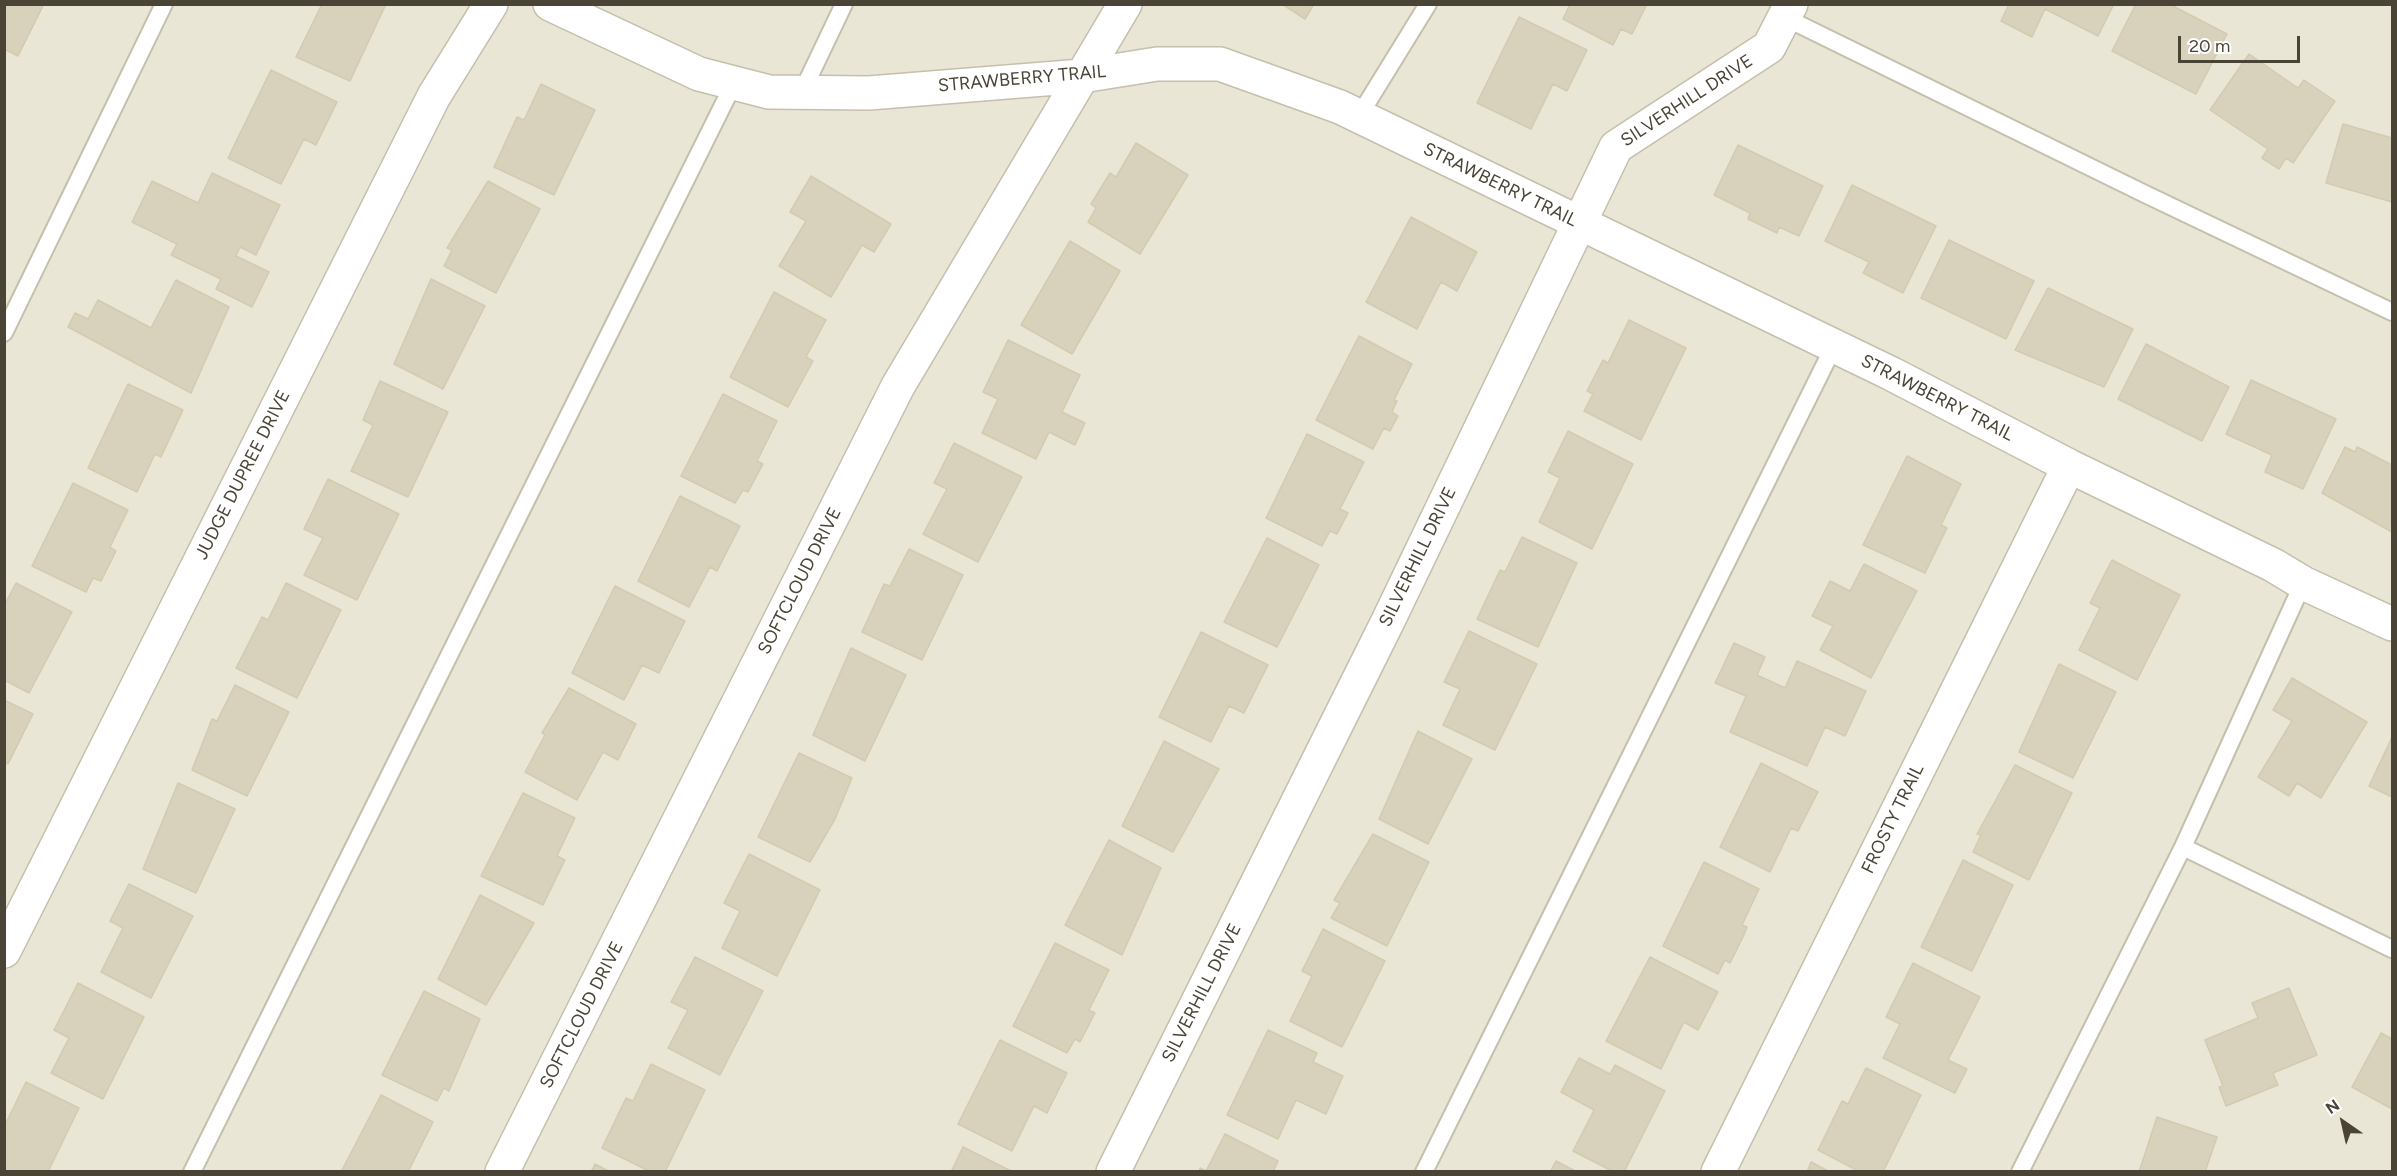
<!DOCTYPE html>
<style>
body{margin:0}
#map{position:relative;width:2397px;height:1176px;overflow:hidden;background:#f5f3e8;font-family:Figtree,sans-serif}
canvas{display:block}
.frame{position:absolute;inset:0;border:6px solid #4a4436;pointer-events:none}
.north{position:absolute;left:2313px;top:1092px;width:60px;height:60px;-webkit-text-stroke:4px #fff;paint-order:stroke;rotate:326deg;font-size:16px;font-weight:700;line-height:24px;text-align:center;color:#4a4436}
.north::after{content:'';display:block;margin:auto;width:21px;height:27px;background:#4a4436;clip-path:polygon(50% 0,100% 100%,50% 72%,0 100%)}
.scale{position:absolute;left:2178px;top:36px;width:122px;height:27px;box-sizing:border-box;border:3px solid #4a4436;border-top:0;padding-left:8px;font-size:18px;line-height:21px;white-space:nowrap;color:#4a4436;-webkit-text-stroke:4px #fff;paint-order:stroke}
</style>
<div id="map">
<canvas width="2397" height="1176"></canvas>
<div class="frame"></div>
<div class="north">N</div>
<div class="scale">20 m</div>
</div>
<script>
const c = document.querySelector('canvas').getContext('2d');
c.lineJoin = 'round';
function fill(path, color) {
  c.fillStyle = color;
  c.fill(path, 'evenodd');
}
function shape(rows) {
  const path = new Path2D();
  for (const r of rows) {
    path.moveTo(r[0], r[1]);
    for (let i = 2; i < r.length; i += 2) path.lineTo(r[i], r[i + 1]);
  }
  return path;
}
function stroke(path, color, width, dash) {
  c.strokeStyle = color;
  c.lineWidth = width;
  c.lineCap = dash ? 'butt' : 'round';
  c.setLineDash(dash || []);
  c.stroke(path);
}
function label(font, color, halo, rows, align = 'center') {
  c.font = font + ' Figtree,sans-serif';
  c.lineWidth = 4.5;
  c.setLineDash([]);
  c.textBaseline = 'middle';
  c.strokeStyle = halo;
  c.fillStyle = color;
  for (const [text, x, y, turn = 0] of rows) {
    c.save();
    c.translate(x, y);
    c.rotate((+turn || 0) * Math.PI / 180);
    c.textAlign = isNaN(turn) ? turn : align;
    if (halo) c.strokeText(text, 0, 0);
    c.fillText(text, 0, 0);
    c.restore();
  }
}
fill(shape([
 [5,5,2392,5,2392,1171,5,1171]
]), '#eae6d6');
const building = shape([
 [4,4,44,4,18,56,4,49,4,4],
 [322,4,386,4,350,81,296,57,322,4],
 [1282,4,1314,4,1305,19,1282,4],
 [1570,4,1647,4,1632,34,1621,29,1613,45,1563,19,1570,4],
 [2009,4,2114,4,2098,36,2045,9,2032,37,2001,21,2009,4],
 [2136,4,2169,4,2227,34,2196,94,2112,51,2136,4],
 [1519,17,1587,50,1567,91,1553,84,1531,129,1477,103,1519,17],
 [2249,54,2298,88,2304,80,2335,101,2293,163,2286,158,2279,169,2262,158,2268,149,2210,110,2249,54],
 [271,70,337,102,316,145,304,139,281,184,228,158,271,70],
 [541,84,595,110,554,195,494,167,517,117,524,120,541,84],
 [2343,124,2392,138,2392,202,2326,183,2343,124],
 [1136,143,1188,175,1140,254,1088,222,1096,208,1091,204,1110,173,1116,177,1136,143],
 [1738,145,1823,186,1799,236,1779,227,1777,233,1748,219,1750,213,1714,195,1738,145],
 [212,173,280,205,256,255,240,247,236,256,269,272,252,307,216,289,221,279,171,255,177,244,132,222,152,181,198,203,212,173],
 [811,176,891,224,874,252,862,245,831,297,779,266,806,221,790,212,811,176],
 [488,181,540,209,496,293,444,266,452,250,447,248,488,181],
 [1852,185,1936,226,1903,293,1863,273,1869,262,1825,241,1852,185],
 [1411,217,1477,252,1457,291,1441,282,1417,329,1366,302,1411,217],
 [1949,240,2034,281,2006,339,1921,298,1949,240],
 [1070,241,1120,271,1072,354,1021,325,1070,241],
 [431,279,485,306,443,389,394,364,431,279],
 [176,280,229,307,191,393,68,327,75,313,88,319,98,300,151,328,176,280],
 [2048,288,2133,329,2104,387,2015,350,2048,288],
 [774,292,826,320,806,357,813,361,788,407,730,377,774,292],
 [1629,320,1686,348,1641,440,1584,411,1593,394,1587,391,1603,360,1608,363,1629,320],
 [1359,336,1412,364,1394,400,1397,401,1392,412,1398,416,1390,431,1384,428,1373,449,1316,420,1359,336],
 [1008,340,1080,375,1062,412,1085,423,1075,445,1049,432,1036,459,982,433,998,399,983,392,1008,340],
 [2146,344,2229,387,2202,441,2118,399,2146,344],
 [2251,380,2336,419,2303,489,2265,472,2272,455,2226,434,2251,380],
 [380,381,448,412,408,497,351,471,373,425,363,420,380,381],
 [128,384,183,410,161,457,155,454,137,492,88,468,128,384],
 [723,394,777,421,757,461,763,464,748,492,743,490,735,503,681,476,723,394],
 [1568,431,1633,464,1592,549,1539,522,1560,478,1548,472,1568,431],
 [1307,434,1364,462,1340,509,1348,513,1337,534,1330,531,1322,546,1266,518,1307,434],
 [954,443,1022,477,978,562,923,534,947,489,934,483,954,443],
 [2345,447,2355,452,2357,447,2392,465,2392,532,2322,493,2345,447],
 [1907,456,1961,484,1941,525,1947,528,1925,573,1863,545,1907,456],
 [328,479,399,514,357,600,304,575,323,538,304,529,328,479],
 [73,483,128,510,110,547,116,551,101,581,93,578,86,592,32,566,73,483],
 [680,496,740,526,717,571,710,567,689,607,638,581,680,496],
 [1522,537,1577,563,1538,647,1477,619,1500,570,1505,572,1522,537],
 [1267,538,1319,565,1277,647,1224,622,1267,538],
 [909,549,963,575,922,660,862,632,884,584,890,586,909,549],
 [2112,560,2180,595,2137,680,2079,650,2100,608,2090,603,2112,560],
 [1864,564,1917,591,1871,678,1820,650,1833,626,1812,616,1830,581,1850,591,1864,564],
 [16,583,72,612,29,693,4,680,4,606,16,583],
 [286,583,341,610,297,698,236,668,262,617,268,620,286,583],
 [615,586,685,621,659,673,642,665,624,700,572,673,615,586],
 [1469,631,1537,664,1495,750,1443,725,1460,689,1444,682,1469,631],
 [1201,632,1268,665,1244,713,1229,706,1211,742,1159,717,1201,632],
 [1734,643,1765,657,1757,675,1785,688,1797,661,1866,691,1845,736,1825,727,1807,766,1730,732,1746,696,1715,683,1734,643],
 [851,648,906,675,865,761,813,735,851,648],
 [2059,664,2116,692,2073,778,2019,752,2059,664],
 [2292,678,2367,722,2321,798,2297,783,2289,796,2258,777,2292,721,2273,710,2292,678],
 [235,685,289,712,247,796,192,770,212,719,217,721,235,685],
 [569,688,636,724,618,760,603,752,577,800,525,772,545,735,542,733,569,688],
 [4,700,33,714,8,764,4,762,4,700],
 [1418,731,1472,759,1428,844,1379,819,1418,731],
 [2392,737,2392,797,2369,786,2392,737],
 [1164,741,1219,769,1173,852,1122,826,1164,741],
 [799,753,852,778,835,819,810,862,758,837,799,753],
 [1761,763,1818,792,1798,831,1791,828,1770,872,1720,847,1761,763],
 [2015,765,2072,793,2029,880,1973,852,1981,835,1977,834,2015,765],
 [178,783,235,809,196,893,143,869,178,783],
 [523,793,575,818,557,856,565,860,543,905,481,876,523,793],
 [1373,834,1429,862,1387,946,1331,918,1340,903,1334,900,1373,834],
 [1109,840,1161,868,1122,955,1065,925,1109,840],
 [749,854,820,890,777,976,722,948,740,911,724,903,749,854],
 [1963,860,2013,885,1972,971,1921,947,1963,860],
 [1704,862,1759,889,1742,925,1747,927,1743,937,1730,963,1725,960,1718,974,1663,946,1704,862],
 [129,884,193,916,151,998,101,972,123,928,110,921,129,884],
 [480,895,534,923,486,1005,438,979,480,895],
 [1323,929,1385,961,1342,1047,1290,1021,1312,976,1302,971,1323,929],
 [1055,943,1109,970,1089,1010,1095,1013,1080,1042,1075,1039,1067,1053,1013,1026,1055,943],
 [695,957,763,991,720,1075,668,1048,688,1010,671,1002,695,957],
 [1650,957,1718,992,1698,1030,1684,1022,1661,1069,1606,1041,1650,957],
 [1913,963,1980,997,1948,1060,1967,1069,1955,1093,1883,1058,1900,1024,1886,1017,1913,963],
 [78,983,144,1017,103,1099,51,1073,69,1038,54,1030,78,983],
 [2289,988,2317,1055,2273,1073,2278,1085,2226,1106,2219,1087,2223,1086,2205,1040,2258,1018,2252,1003,2289,988],
 [424,991,480,1019,449,1091,444,1088,437,1101,382,1075,424,991],
 [1268,1030,1317,1053,1313,1062,1343,1076,1326,1114,1296,1100,1278,1139,1227,1115,1268,1030],
 [2381,1033,2392,1039,2392,1109,2352,1087,2381,1033],
 [1000,1040,1067,1073,1047,1113,1034,1106,1012,1151,958,1124,1000,1040],
 [1579,1058,1610,1074,1615,1065,1665,1091,1624,1172,1614,1172,1573,1151,1594,1110,1561,1092,1579,1058],
 [651,1064,705,1090,665,1172,651,1172,602,1148,626,1098,633,1101,651,1064],
 [1866,1068,1921,1095,1883,1172,1860,1172,1818,1150,1842,1101,1848,1104,1866,1068],
 [26,1082,79,1108,48,1172,4,1172,4,1127,26,1082],
 [381,1095,433,1122,408,1172,341,1172,381,1095],
 [2157,1117,2217,1137,2205,1172,2139,1172,2157,1117],
 [1225,1134,1278,1161,1273,1172,1199,1172,1200,1168,1206,1171,1225,1134],
 [963,1147,1013,1172,951,1172,963,1147],
 [1556,1161,1577,1172,1550,1172,1556,1161],
 [1811,1162,1830,1172,1807,1172,1811,1162],
 [595,1164,610,1172,591,1172,595,1164]
]);
fill(building, '#d8d1bc');
stroke(building, '#d4caaf', 1.5);
const service = shape([
 [1784,17,2145,194,2392,312],
 [802,92,844,4],
 [1359,116,1428,4],
 [4,333,164,4],
 [2303,583,2183,847,2392,949],
 [192,1172,734,83],
 [1424,1172,1834,346],
 [2020,1172,2183,847]
]);
const minor = shape([
 [550,4,699,74,769,92,869,93,1082,76,1157,64,1220,64,1340,107,1892,374,2069,466,2273,565,2303,583,2392,624],
 [4,951,434,96,491,4],
 [502,1172,898,386,1125,4],
 [1113,1172,1388,621,1616,147,1769,47,1791,4],
 [1718,1172,2069,466]
]);
stroke(service, '#c5bfac', 20);
stroke(minor, '#c5bfac', 36);
stroke(service, '#fff', 16);
stroke(minor, '#fff', 33);
label('18px', '#4a4436', '#fff', [
 ["STRAWBERRY TRAIL",1022,79,-5],
 ["SILVERHILL DRIVE",1687,101,-33],
 ["STRAWBERRY TRAIL",1500,185,26],
 ["STRAWBERRY TRAIL",1937,398,27],
 ["JUDGE DUPREE DRIVE",243,475,-63],
 ["SILVERHILL DRIVE",1418,557,-64],
 ["SOFTCLOUD DRIVE",800,581,-63],
 ["FROSTY TRAIL",1893,819,-64],
 ["SILVERHILL DRIVE",1202,993,-63],
 ["SOFTCLOUD DRIVE",582,1015,-63]
]);
</script>
